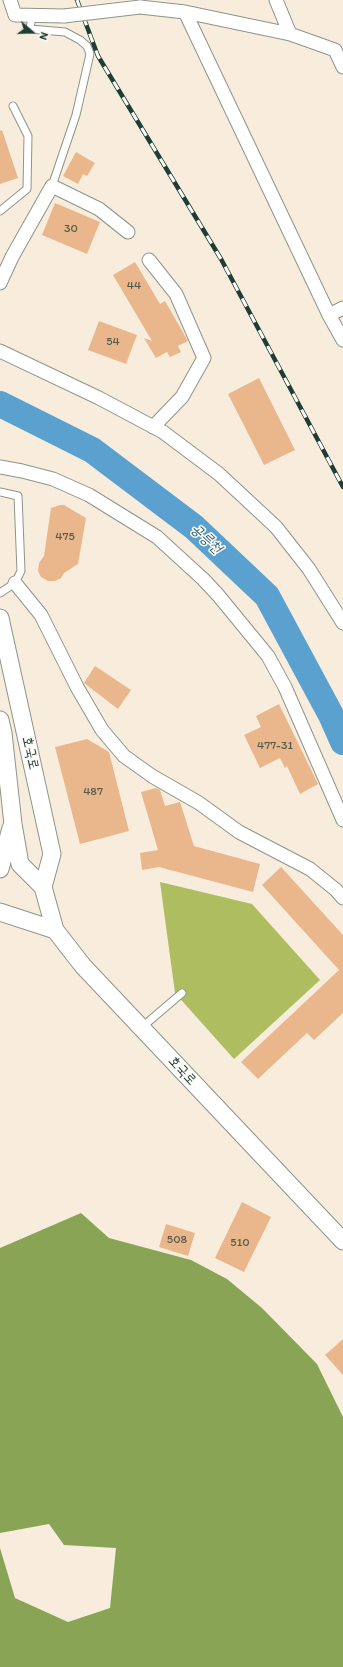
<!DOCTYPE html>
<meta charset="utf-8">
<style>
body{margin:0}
#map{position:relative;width:343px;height:1667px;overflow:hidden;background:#f8eddd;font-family:Itim,sans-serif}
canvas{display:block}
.north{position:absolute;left:12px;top:12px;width:40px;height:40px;-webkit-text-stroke:3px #fdfcf7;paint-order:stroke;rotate:109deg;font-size:11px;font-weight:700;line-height:16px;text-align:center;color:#1f3d34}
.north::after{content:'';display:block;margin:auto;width:14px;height:18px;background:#1f3d34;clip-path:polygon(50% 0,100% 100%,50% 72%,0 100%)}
</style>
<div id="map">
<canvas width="343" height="1667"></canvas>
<div class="north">N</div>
</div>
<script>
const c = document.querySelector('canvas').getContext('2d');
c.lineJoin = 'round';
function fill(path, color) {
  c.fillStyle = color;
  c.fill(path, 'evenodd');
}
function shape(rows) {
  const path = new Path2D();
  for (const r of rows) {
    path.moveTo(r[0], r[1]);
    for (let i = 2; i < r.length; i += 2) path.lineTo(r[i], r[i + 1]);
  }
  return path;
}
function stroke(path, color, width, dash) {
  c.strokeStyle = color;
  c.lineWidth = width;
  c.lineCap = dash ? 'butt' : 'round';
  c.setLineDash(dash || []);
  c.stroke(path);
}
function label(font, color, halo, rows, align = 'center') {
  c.font = font + ' Itim,"Poor Story",sans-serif';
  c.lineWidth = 3;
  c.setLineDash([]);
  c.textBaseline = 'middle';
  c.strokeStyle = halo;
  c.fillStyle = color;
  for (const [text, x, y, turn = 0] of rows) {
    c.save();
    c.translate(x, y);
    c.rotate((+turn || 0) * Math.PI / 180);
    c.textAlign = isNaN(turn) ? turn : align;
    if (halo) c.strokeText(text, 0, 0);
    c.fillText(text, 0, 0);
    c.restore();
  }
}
fill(shape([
 [160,882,252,904,320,980,234,1059,175,993]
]), '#aebd60');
fill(shape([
 [81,1213,109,1238,191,1260,227,1279,262,1308,317,1364,343,1417,343,1667,0,1667,0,1548,15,1598,68,1622,110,1608,116,1548,64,1545,49,1524,0,1533,0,1248]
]), '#8aa456');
stroke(shape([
 [0,404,92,450,194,527,267,596,331,715,343,742]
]), '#5aa1d0', 26);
fill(shape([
 [2,130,18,178,0,184,0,131],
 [76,152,95,163,87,176,83,174,78,184,63,176],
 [55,203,100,222,87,254,42,235],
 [135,262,160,304,165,301,188,341,178,346,181,352,170,357,167,352,156,358,144,338,152,341,113,275],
 [99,321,137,335,126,364,88,350],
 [259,378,295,450,264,465,228,394],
 [60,505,64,505,86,518,78,564,64,573,61,578,55,581,48,581,41,577,38,571,39,563,44,556,51,508],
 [95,666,131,690,118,709,84,683],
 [279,704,318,784,300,794,287,766,285,768,280,758,260,768,244,735,261,727,256,716],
 [87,739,109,752,129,831,80,844,55,747],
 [156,788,160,790,165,806,180,802,194,846,260,864,253,892,159,867,142,870,140,853,158,850,141,792],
 [281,867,343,935,343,1013,314,1040,307,1033,258,1079,241,1062,339,970,262,885],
 [242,1202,271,1217,244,1272,215,1258],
 [166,1224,195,1233,188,1256,159,1247],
 [343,1339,343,1375,325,1355]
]), '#eab78d');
const service = shape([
 [32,16,30,29,65,32,80,40,87,46,90,54,76,115,52,186],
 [0,211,27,189,28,136,13,106],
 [0,492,18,496,21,571,15,583,0,593],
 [141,1028,182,993]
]);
const minor = shape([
 [10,0,15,15,64,16],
 [140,7,185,12,290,34,276,0],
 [185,12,329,315,343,308],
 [290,34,335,50,343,67],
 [149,260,176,294,204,358,182,397,153,427],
 [0,283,12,257,52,186,99,209,128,232],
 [329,315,343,340],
 [0,351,99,398,163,432,219,474,276,527,309,569,343,623],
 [0,467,22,471,53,479,89,495,157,537,203,579,218,595,268,656,285,687,343,820],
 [15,583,41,615,77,687,102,730,124,756,152,776,199,803,239,832,310,869,336,890,343,898]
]);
const tertiary = shape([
 [0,618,52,854,43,887],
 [0,720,3,733,13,824,20,864,43,887,55,930,83,966,343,1241],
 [0,869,11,828],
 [0,912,55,930]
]);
stroke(service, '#8c9588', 9);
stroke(minor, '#8c9588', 15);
stroke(tertiary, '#8c9588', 19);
stroke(service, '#fff', 7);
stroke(minor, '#fff', 13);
stroke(tertiary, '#fff', 17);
const rail = shape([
 [77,0,98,56,221,259,343,487]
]);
stroke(rail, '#1f3d34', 4.5);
stroke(rail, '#fdfcf7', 3, [9]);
const minorBridge = shape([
 [64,16,140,7]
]);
stroke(minorBridge, '#8c9588', 15, []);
stroke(minorBridge, '#fff', 13);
label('12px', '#525c4a', null, [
 ["30",71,229],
 ["44",134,286],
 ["54",113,342],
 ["475",65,537],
 ["477-31",275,746],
 ["487",93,792],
 ["508",177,1240],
 ["510",240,1243]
]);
label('14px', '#1f3d34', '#fdfcf7', [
 ["호국로",30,753,77],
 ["호국로",182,1071,47]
]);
label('italic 15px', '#34606b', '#fdfcf7', [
 ["공릉천",206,539,43]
]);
</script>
